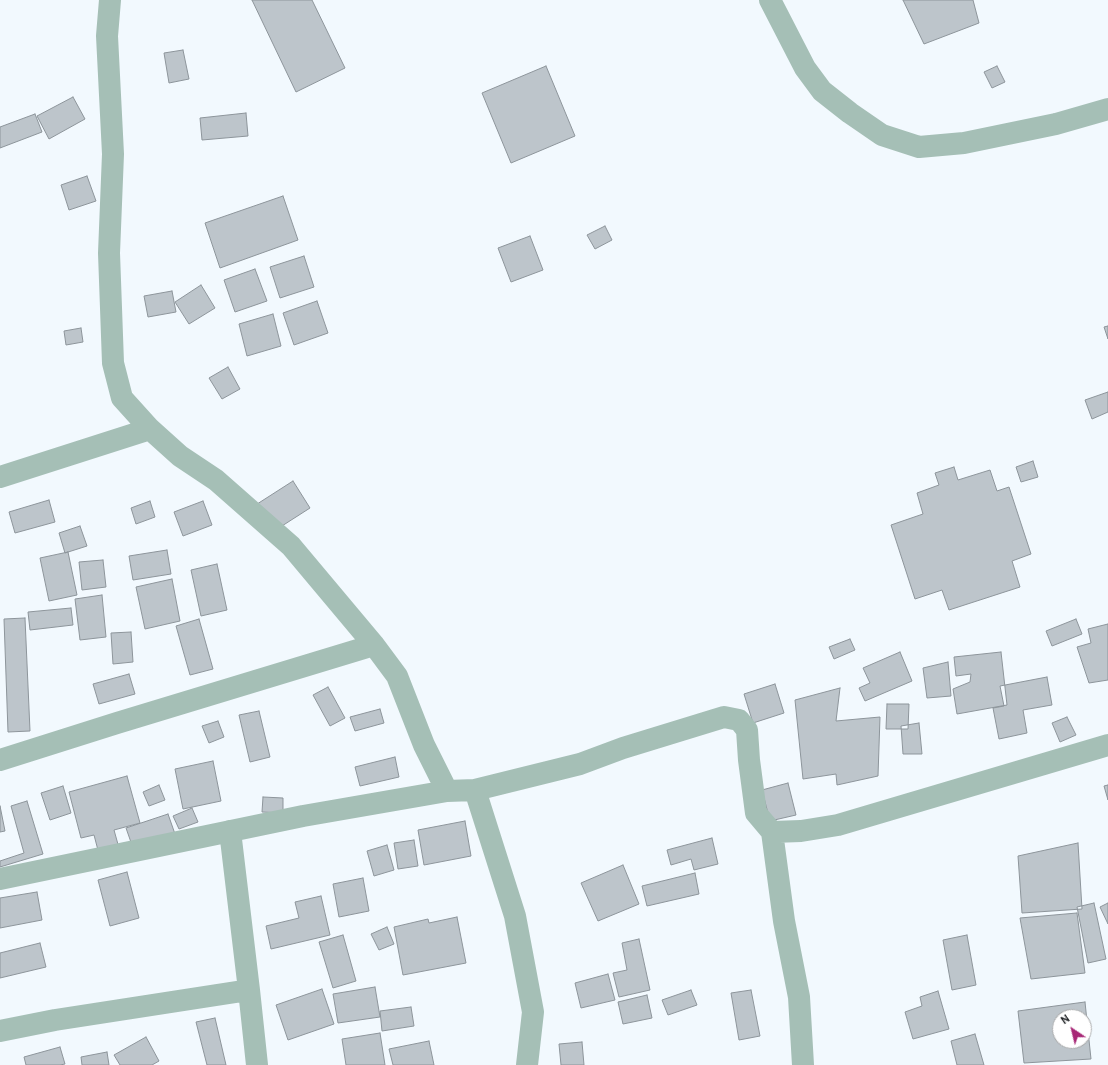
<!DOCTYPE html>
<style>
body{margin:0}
#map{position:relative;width:1108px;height:1065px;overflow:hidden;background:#f2f9fe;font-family:Overpass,sans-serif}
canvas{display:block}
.north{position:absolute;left:1052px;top:1009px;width:40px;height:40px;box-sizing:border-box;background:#fff;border:1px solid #a7a8a9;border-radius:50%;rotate:325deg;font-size:11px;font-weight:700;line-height:16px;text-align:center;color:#222528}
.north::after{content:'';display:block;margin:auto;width:14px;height:18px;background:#a72776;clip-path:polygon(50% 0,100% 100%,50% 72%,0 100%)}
</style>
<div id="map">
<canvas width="1108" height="1065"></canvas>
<div class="north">N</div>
</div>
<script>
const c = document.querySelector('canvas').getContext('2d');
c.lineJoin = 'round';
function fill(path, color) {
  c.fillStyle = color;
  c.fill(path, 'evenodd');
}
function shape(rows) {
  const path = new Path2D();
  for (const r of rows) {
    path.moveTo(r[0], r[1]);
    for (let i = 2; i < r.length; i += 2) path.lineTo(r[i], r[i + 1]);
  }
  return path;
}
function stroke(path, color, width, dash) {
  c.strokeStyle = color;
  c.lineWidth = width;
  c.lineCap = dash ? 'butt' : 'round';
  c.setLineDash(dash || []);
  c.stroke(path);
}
const building = shape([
 [252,0,312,0,345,68,296,92,252,0],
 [903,0,973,0,979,23,924,44,903,0],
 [183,50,189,79,169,83,164,53,183,50],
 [546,66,575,136,511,163,482,93,546,66],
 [997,66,1005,82,992,88,984,72,997,66],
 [73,97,85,119,49,139,37,116,73,97],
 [246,113,248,136,202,140,200,118,246,113],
 [35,114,42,132,0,148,0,127,35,114],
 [87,176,96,201,69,210,61,185,87,176],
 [283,196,298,240,220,268,205,223,283,196],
 [605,226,612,240,595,249,587,235,605,226],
 [530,236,543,270,511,282,498,248,530,236],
 [304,256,314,287,280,298,270,267,304,256],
 [255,269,267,301,235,312,224,280,255,269],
 [201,285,215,308,189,324,175,302,201,285],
 [172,291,176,312,148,317,144,296,172,291],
 [317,301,328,333,294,345,283,313,317,301],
 [273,314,281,346,247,356,239,324,273,314],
 [1108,326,1108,339,1104,327,1108,326],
 [81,328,83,342,66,345,64,331,81,328],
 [228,367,240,389,222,399,209,378,228,367],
 [1108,392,1108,412,1092,419,1085,400,1108,392],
 [1033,461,1038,477,1021,482,1016,467,1033,461],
 [954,467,958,480,990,470,997,491,1009,487,1031,554,1012,561,1020,587,949,610,942,590,915,599,891,525,923,514,917,493,939,485,935,473,954,467],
 [293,481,310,508,271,533,254,506,293,481],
 [49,500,55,522,15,533,9,512,49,500],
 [150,501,155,517,136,524,131,508,150,501],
 [203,501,212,525,183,536,174,512,203,501],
 [80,526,87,546,65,553,59,533,80,526],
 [167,550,171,574,133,580,129,556,167,550],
 [68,552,77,595,49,601,40,558,68,552],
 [103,560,106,587,82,590,79,562,103,560],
 [217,564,227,610,201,616,191,570,217,564],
 [172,579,180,621,145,629,136,587,172,579],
 [102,595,106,637,80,640,75,599,102,595],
 [71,608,73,625,30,630,28,612,71,608],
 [25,618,30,731,8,732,4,619,25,618],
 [199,619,213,669,190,675,176,626,199,619],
 [1076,619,1082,634,1052,646,1046,631,1076,619],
 [1108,624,1108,680,1089,683,1077,647,1091,643,1088,629,1108,624],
 [131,632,133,662,113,664,111,633,131,632],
 [850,639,855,650,834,659,829,647,850,639],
 [900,652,912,681,865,701,859,688,870,683,863,668,900,652],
 [1001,652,1007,705,957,714,953,689,970,682,971,674,956,676,954,657,1001,652],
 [948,662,951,696,927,698,923,668,948,662],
 [129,674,135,694,99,704,93,684,129,674],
 [1047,677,1052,705,1023,710,1027,733,999,739,993,708,1004,706,1000,686,1047,677],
 [775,684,784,713,753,723,744,694,775,684],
 [328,687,345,718,330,726,313,695,328,687],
 [840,688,836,721,880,717,878,776,837,785,836,774,803,779,795,700,840,688],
 [887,704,909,704,908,729,886,729,887,704],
 [380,709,384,723,355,731,350,717,380,709],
 [259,711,270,757,250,762,239,715,259,711],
 [1067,717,1076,735,1060,742,1052,723,1067,717],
 [218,721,224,737,209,743,202,726,218,721],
 [919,723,922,754,903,754,901,726,919,723],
 [395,757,399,777,360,786,355,767,395,757],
 [213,761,221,801,183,809,175,769,213,761],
 [127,776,140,823,114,830,119,848,99,854,94,835,81,838,69,792,127,776],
 [788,783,796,815,770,821,762,790,788,783],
 [159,785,165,800,149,806,143,792,159,785],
 [1108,785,1108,800,1104,786,1108,785],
 [63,786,71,813,50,820,41,793,63,786],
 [263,797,283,798,283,813,262,812,263,797],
 [27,801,43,854,0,867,0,861,24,853,11,806,27,801],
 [0,806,5,831,0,832,0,806],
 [192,808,198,822,179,829,173,816,192,808],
 [168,814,175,834,133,848,126,828,168,814],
 [465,821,471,856,424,865,418,830,465,821],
 [712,838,718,864,694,870,691,859,671,865,667,850,712,838],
 [414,840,418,866,398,869,394,843,414,840],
 [1078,843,1082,909,1022,913,1018,856,1078,843],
 [387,845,394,870,374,876,367,851,387,845],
 [623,865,639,904,598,921,581,883,623,865],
 [127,872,139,918,110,926,98,880,127,872],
 [695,873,699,894,647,906,642,886,695,873],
 [363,878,369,911,339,917,333,884,363,878],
 [37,892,42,920,0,928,0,898,37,892],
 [321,896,330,935,271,949,266,926,299,918,295,902,321,896],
 [1094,903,1106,959,1088,963,1077,907,1094,903],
 [1108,903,1108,924,1100,907,1108,903],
 [1077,913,1085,973,1031,979,1020,918,1077,913],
 [457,917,466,963,403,975,394,927,428,919,429,923,457,917],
 [387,927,394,944,379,950,371,934,387,927],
 [343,935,356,981,333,988,319,942,343,935],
 [967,935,976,985,952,990,943,940,967,935],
 [639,939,650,990,619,997,613,973,627,970,622,943,639,939],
 [40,943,46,967,0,978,0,953,40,943],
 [608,974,615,1000,581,1008,575,983,608,974],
 [375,987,380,1017,338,1023,333,994,375,987],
 [322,989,334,1024,288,1040,276,1005,322,989],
 [691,990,697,1005,668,1015,662,1000,691,990],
 [751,990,760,1036,739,1040,731,993,751,990],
 [938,991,949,1029,913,1039,905,1012,922,1006,920,997,938,991],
 [647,995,652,1018,623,1024,618,1002,647,995],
 [1085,1002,1091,1059,1024,1063,1018,1011,1085,1002],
 [1060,1017,1084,1017,1084,1041,1060,1041,1060,1017],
 [411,1007,414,1026,382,1031,380,1011,411,1007],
 [215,1018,226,1065,207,1065,196,1022,215,1018],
 [380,1033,385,1065,346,1065,342,1039,380,1033],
 [975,1034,984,1065,957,1065,951,1041,975,1034],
 [146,1037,159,1061,152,1065,120,1065,114,1055,146,1037],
 [429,1041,434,1065,393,1065,389,1049,429,1041],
 [582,1042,584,1065,561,1065,559,1044,582,1042],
 [60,1047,65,1064,60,1065,26,1065,24,1057,60,1047],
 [107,1052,109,1065,82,1065,81,1057,107,1052]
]);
fill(building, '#bdc5cb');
stroke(building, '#8d959b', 1);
stroke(shape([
 [110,0,107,36,113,154,109,253,113,363,122,398,150,429,180,456,216,480,291,546,374,645,397,676,424,745,447,791],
 [770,0,805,68,822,91,850,113,882,135,919,147,964,143,1056,124,1108,109],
 [0,477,150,429],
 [0,760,117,723,374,645],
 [475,790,515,916,533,1012,527,1065],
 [230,831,249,990,257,1065],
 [772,832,784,921,799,997,803,1065],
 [0,879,303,816,447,791,475,790,580,764,623,748,724,717,739,720,747,730,749,760,756,813,772,832,801,831,838,825,1108,745],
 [0,1031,55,1020,249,990]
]), '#a5bfb6', 22);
</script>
